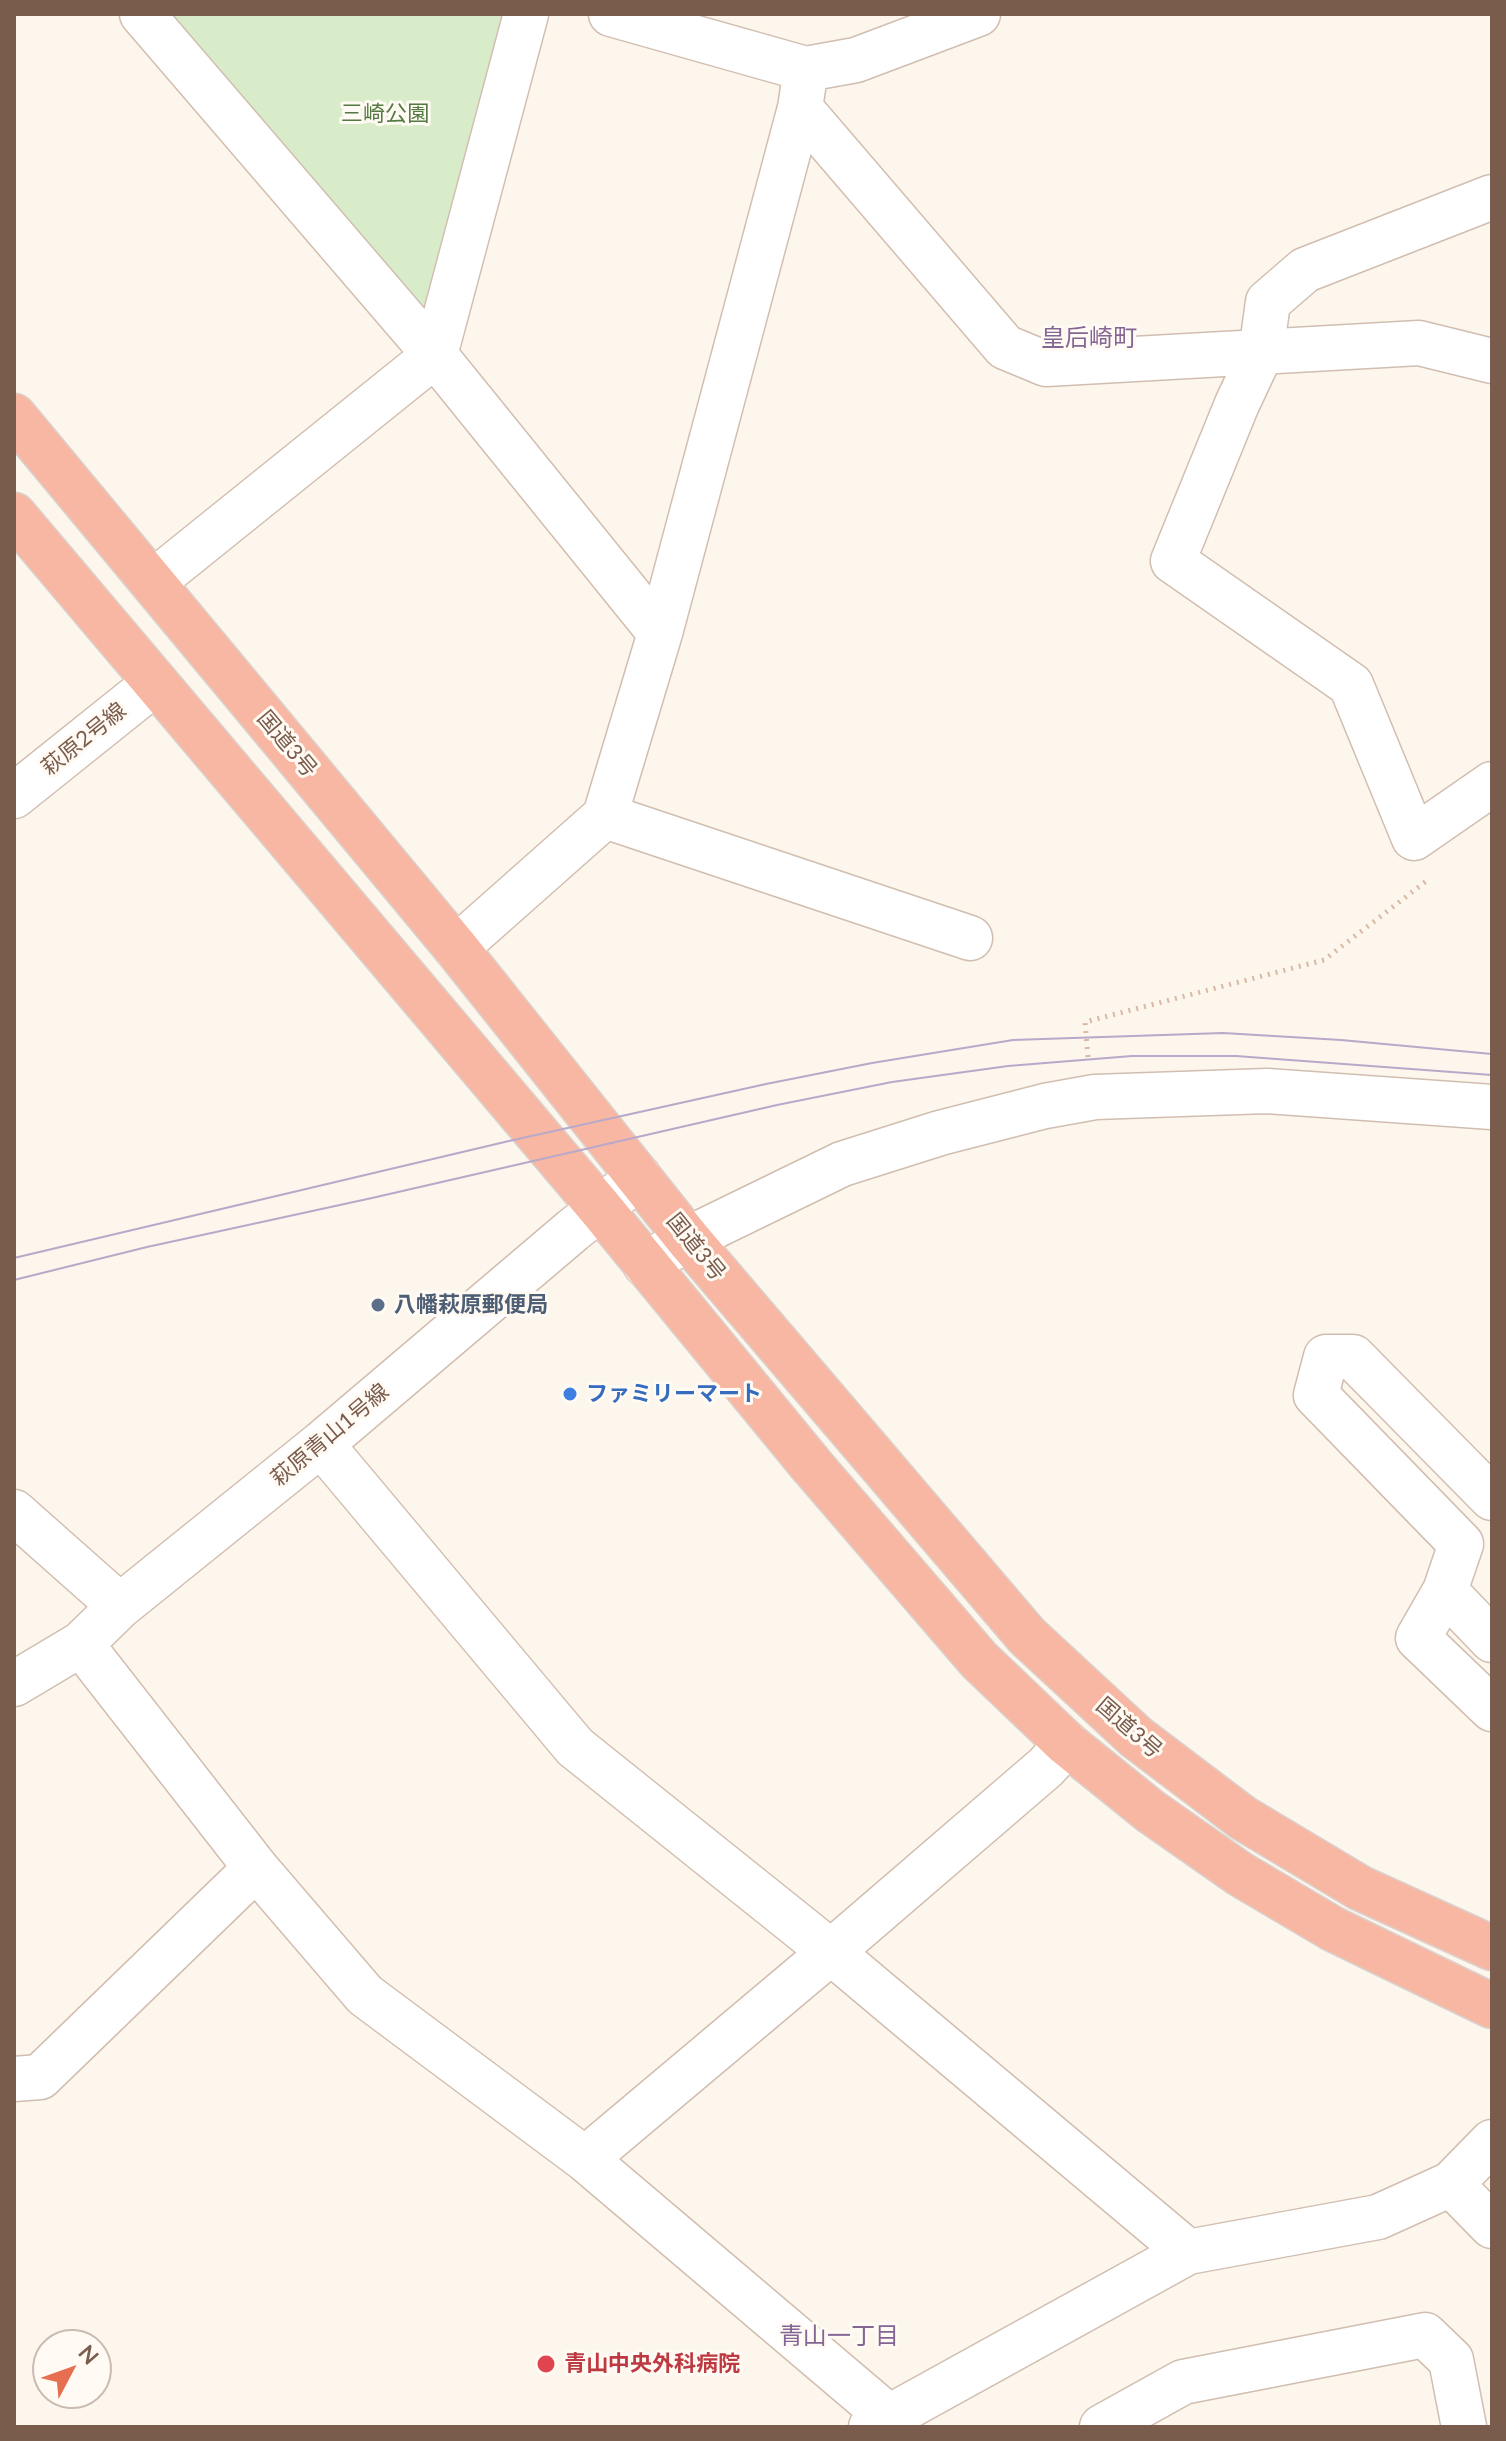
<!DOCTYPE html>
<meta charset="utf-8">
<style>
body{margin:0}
#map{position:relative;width:1506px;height:2441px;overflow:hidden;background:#fdf6ec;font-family:Lato,sans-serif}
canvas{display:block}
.frame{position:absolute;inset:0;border:16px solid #7a5c4d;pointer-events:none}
.north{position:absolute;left:32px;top:2329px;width:80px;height:80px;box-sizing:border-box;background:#fffaf3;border:2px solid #cabbb1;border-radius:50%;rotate:49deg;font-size:22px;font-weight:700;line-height:32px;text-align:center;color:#7a5c4d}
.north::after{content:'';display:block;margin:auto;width:28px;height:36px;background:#e76f51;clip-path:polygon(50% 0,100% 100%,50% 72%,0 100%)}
</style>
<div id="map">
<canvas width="1506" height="2441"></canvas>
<div class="frame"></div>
<div class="north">N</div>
</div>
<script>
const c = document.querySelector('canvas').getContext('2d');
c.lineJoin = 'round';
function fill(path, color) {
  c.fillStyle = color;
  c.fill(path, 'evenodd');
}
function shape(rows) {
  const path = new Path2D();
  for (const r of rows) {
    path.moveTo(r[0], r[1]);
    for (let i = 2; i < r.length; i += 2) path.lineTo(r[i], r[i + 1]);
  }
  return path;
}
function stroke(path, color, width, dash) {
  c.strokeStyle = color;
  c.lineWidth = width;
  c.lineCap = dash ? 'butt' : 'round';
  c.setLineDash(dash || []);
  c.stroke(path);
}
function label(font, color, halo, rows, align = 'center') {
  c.font = font + ' Lato,"Noto Sans JP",sans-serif';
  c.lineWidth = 6;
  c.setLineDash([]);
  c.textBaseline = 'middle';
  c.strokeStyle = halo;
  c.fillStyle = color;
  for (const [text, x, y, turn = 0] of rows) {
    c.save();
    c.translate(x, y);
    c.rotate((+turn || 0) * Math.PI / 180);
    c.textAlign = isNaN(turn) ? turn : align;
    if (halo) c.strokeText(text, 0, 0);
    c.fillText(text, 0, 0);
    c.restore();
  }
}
fill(shape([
 [172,14,514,14,439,308,419,308]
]), '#d8ecc9');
const minor = shape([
 [142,14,435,355,660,633],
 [611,14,806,69,856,60,978,14],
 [800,108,1005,347,1046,364,1419,343,1492,361],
 [1492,197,1305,270,1268,302,1261,353,1237,404,1173,561,1351,685,1414,838,1492,784],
 [153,582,435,355,526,14],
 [14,796,155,683],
 [605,816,970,938],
 [456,948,605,816,660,633,800,108,806,69],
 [645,1264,688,1239,842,1164,940,1133,1045,1106,1095,1097,1267,1091,1492,1107],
 [321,1444,575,1747,831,1952,1188,2252],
 [1492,1498,1353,1357,1326,1357,1316,1395,1461,1544,1445,1591,1492,1640],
 [14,1512,120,1606],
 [1445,1591,1418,1638,1492,1709],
 [81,1644,256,1868,365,1995,585,2159,889,2417,894,2427],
 [14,1684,81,1644,120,1606,321,1444,573,1230,639,1177],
 [14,2079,40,2077,256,1868],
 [585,2159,831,1952,1046,1767,1067,1744],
 [1451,2184,1492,2226],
 [871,2427,1188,2252,1378,2217,1451,2184,1492,2142],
 [1102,2427,1183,2382,1425,2335,1451,2360,1464,2427]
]);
const highway = shape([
 [14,416,456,948,688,1239,1027,1636,1136,1737,1243,1818,1360,1888,1492,1948],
 [14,515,600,1208,812,1466,979,1660,1067,1744,1150,1811,1240,1874,1333,1929,1492,2006]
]);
stroke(minor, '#d1beb0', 47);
stroke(highway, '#dad1cd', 47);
stroke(shape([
 [1088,1057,1085,1022,1324,960,1429,879]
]), '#d9b8a5', 5, [2, 6]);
stroke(minor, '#fff', 44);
stroke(highway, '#f7b7a3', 44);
stroke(shape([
 [14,1258,509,1141,766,1084,872,1063,1013,1040,1223,1033,1341,1040,1492,1054],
 [14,1280,147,1247,372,1198,777,1105,892,1082,1008,1066,1132,1056,1236,1056,1492,1075]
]), '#b9a8c9', 2);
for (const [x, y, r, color] of [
 [378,1305,8,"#5c6f8a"],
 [570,1394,8,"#3f7fe0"],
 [546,2364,10,"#e0444e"]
]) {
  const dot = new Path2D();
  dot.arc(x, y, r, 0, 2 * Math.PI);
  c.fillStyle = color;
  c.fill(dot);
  stroke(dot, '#fffaf3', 3);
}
label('22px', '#537a41', '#fffaf3', [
 ["三崎公園",385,114]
]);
label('22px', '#7a5c4d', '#fffaf3', [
 ["萩原2号線",84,739,-39],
 ["国道3号",287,744,50],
 ["国道3号",696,1247,51],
 ["萩原青山1号線",330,1435,-40],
 ["国道3号",1129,1728,41]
]);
label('bold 22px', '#4e5e75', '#fffaf3', [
 ["八幡萩原郵便局",394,1305]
], 'left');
label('bold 22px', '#366cbe', '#fffaf3', [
 ["ファミリーマート",586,1394]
], 'left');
label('bold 22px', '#be3a42', '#fffaf3', [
 ["青山中央外科病院",564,2364]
], 'left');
label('24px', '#846695', '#fffaf3', [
 ["皇后崎町",1089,338],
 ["青山一丁目",839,2336]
]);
</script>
